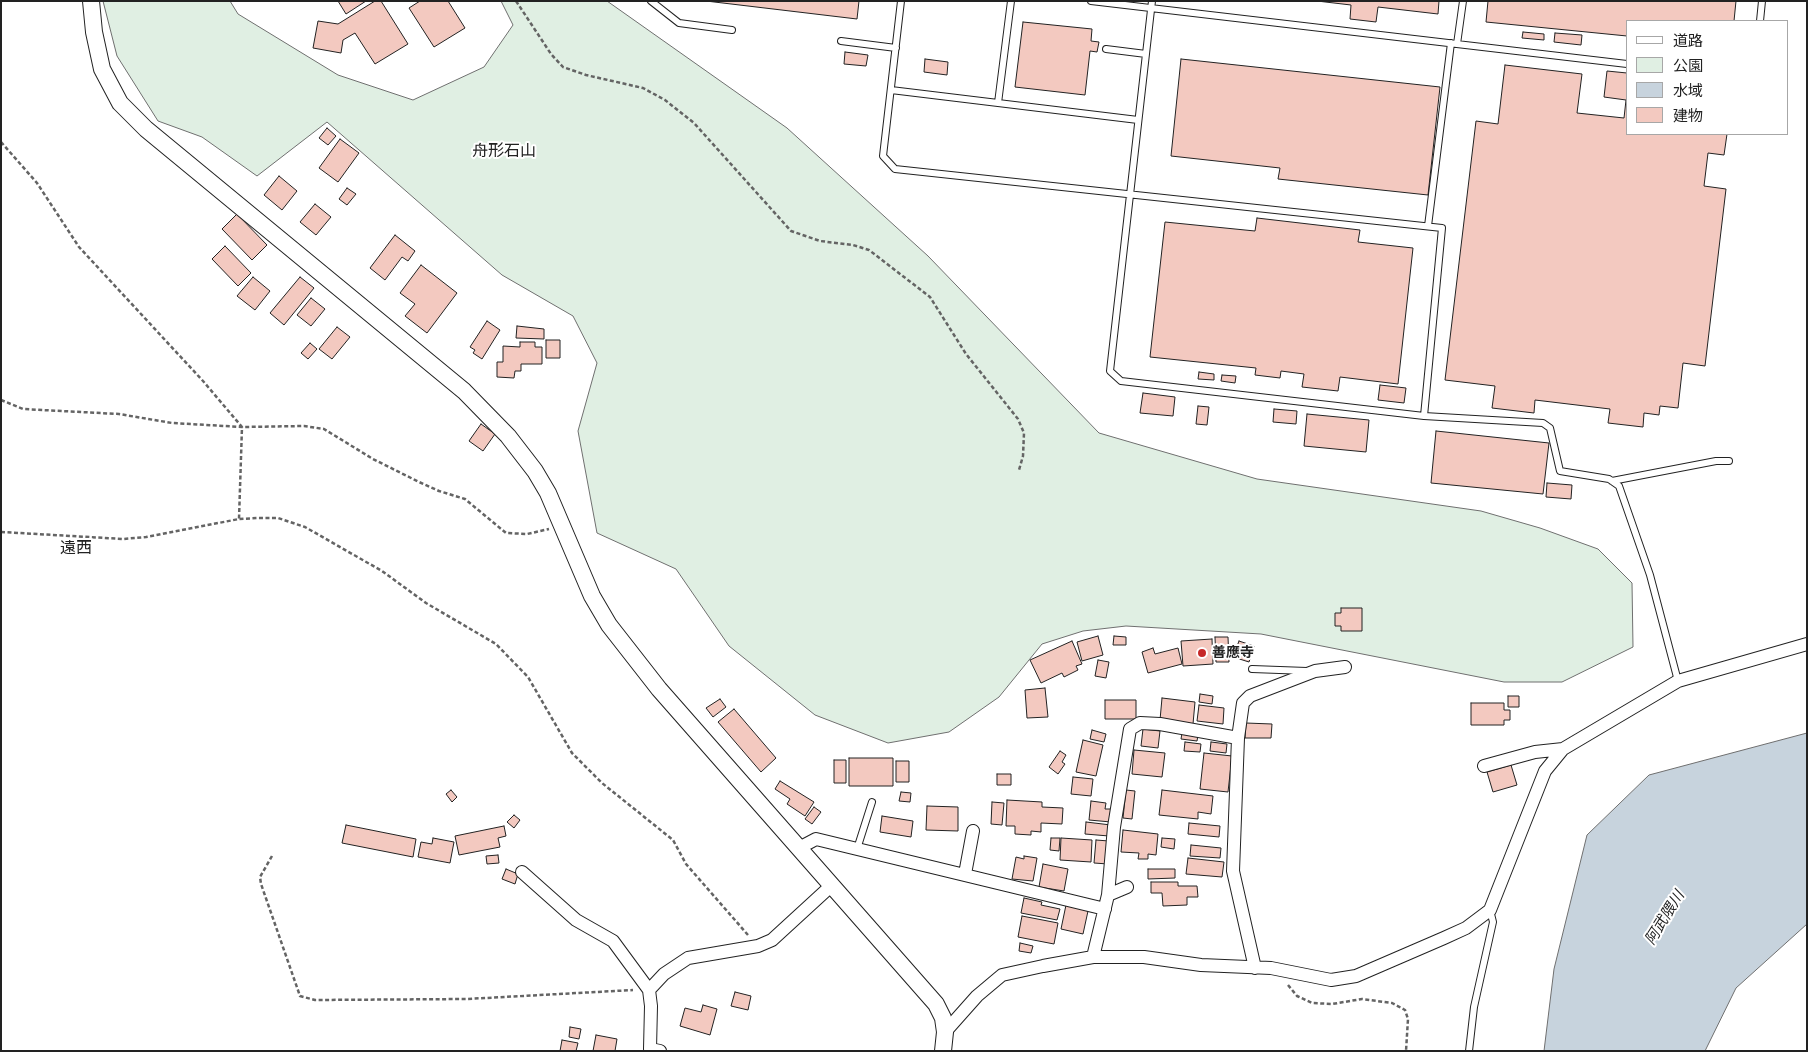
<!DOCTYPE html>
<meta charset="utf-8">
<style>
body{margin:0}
#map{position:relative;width:1808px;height:1052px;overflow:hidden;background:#fff;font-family:Helvetica,"Noto Sans JP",sans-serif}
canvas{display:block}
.frame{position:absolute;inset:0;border:2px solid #222;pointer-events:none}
.legend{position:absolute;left:1626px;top:20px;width:162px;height:115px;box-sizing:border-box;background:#fff;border:1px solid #a7a7a7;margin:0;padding:6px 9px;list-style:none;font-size:15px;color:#222}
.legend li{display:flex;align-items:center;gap:10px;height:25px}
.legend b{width:25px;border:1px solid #a7a7a7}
</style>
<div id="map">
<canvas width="1808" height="1052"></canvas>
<div class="frame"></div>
<ul class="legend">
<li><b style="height:6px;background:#fff"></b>道路</li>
<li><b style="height:14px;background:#e0efe3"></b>公園</li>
<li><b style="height:14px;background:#c7d3dd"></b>水域</li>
<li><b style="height:14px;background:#f3c9c0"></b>建物</li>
</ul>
</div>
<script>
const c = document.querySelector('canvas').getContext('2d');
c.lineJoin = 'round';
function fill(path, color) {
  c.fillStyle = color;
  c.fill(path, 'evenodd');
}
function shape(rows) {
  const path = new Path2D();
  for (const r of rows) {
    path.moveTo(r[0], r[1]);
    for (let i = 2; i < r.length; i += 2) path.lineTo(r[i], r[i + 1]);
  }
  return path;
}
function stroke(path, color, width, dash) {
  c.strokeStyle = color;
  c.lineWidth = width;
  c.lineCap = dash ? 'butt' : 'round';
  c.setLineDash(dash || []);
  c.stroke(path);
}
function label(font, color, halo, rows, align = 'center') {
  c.font = font + ' Helvetica,"Noto Sans JP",sans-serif';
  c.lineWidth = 4;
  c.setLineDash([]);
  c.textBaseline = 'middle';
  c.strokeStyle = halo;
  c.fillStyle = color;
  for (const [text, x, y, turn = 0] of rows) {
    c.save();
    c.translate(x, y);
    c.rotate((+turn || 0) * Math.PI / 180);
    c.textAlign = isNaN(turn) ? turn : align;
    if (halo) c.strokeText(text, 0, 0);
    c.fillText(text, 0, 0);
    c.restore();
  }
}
const green = shape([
 [103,1,230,1,238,14,338,75,413,100,484,67,513,25,501,1,607,1,787,128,928,256,1099,433,1257,479,1481,511,1540,528,1598,549,1632,583,1633,647,1562,682,1504,682,1261,634,1126,626,1083,631,1042,644,999,697,949,732,888,743,815,715,729,646,676,569,597,533,578,431,597,363,573,316,502,275,327,122,257,176,202,137,158,121,117,56,103,1]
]);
fill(green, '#e0efe3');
stroke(green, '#6f6f6f', 1);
const water = shape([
 [1807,733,1807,924,1736,988,1705,1051,1544,1051,1554,969,1587,835,1649,775,1807,733]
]);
fill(water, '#c7d3dd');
stroke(water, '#6f6f6f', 1);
const building = shape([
 [338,1,366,1,346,14,338,1],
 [375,1,381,1,408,44,375,64,355,33,343,40,341,53,313,48,318,21,338,24,375,1],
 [420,1,448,1,465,28,434,47,409,8,420,1],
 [706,1,859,1,857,19,706,1],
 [1317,1,1439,1,1438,14,1378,7,1376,22,1350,19,1351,5,1317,1],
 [1488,1,1736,1,1734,21,1627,21,1627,36,1486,22,1488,1],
 [1023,22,1092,29,1091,41,1099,42,1097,52,1090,51,1085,95,1015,87,1023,22],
 [1523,32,1544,34,1544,40,1522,38,1523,32],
 [1555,33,1582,35,1581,45,1554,42,1555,33],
 [845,52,868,55,866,66,844,64,845,52],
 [925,59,948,62,947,75,924,72,925,59],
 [1181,59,1440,87,1428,195,1278,179,1280,168,1171,156,1181,59],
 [1505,65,1582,74,1577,113,1624,118,1626,100,1604,97,1607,71,1627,73,1627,134,1727,134,1724,155,1708,153,1704,186,1726,189,1705,366,1683,363,1678,408,1660,406,1659,415,1644,413,1643,427,1608,423,1610,409,1535,400,1534,413,1492,408,1495,386,1445,380,1476,121,1498,124,1505,65],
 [327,128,336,136,328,145,319,138,327,128],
 [340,139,359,153,338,182,319,168,340,139],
 [279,176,297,191,282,210,264,195,279,176],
 [347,188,356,194,347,205,339,199,347,188],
 [315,204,331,217,316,235,300,222,315,204],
 [237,214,267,245,252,260,222,229,237,214],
 [1257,218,1360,230,1358,242,1413,248,1398,384,1340,377,1338,391,1302,387,1304,374,1281,371,1280,378,1255,375,1256,368,1150,357,1165,222,1255,231,1257,218],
 [395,235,415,251,408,261,402,257,385,280,370,268,395,235],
 [225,246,251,273,238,286,212,259,225,246],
 [421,265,457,293,427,333,405,316,415,304,400,293,421,265],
 [253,277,270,291,255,310,237,296,253,277],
 [300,277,314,288,284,325,270,313,300,277],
 [311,298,325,309,311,326,297,315,311,298],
 [487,321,500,330,482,359,473,353,475,350,470,347,487,321],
 [517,326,544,329,544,339,516,338,517,326],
 [337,327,350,337,332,359,319,349,337,327],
 [546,340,560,340,560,358,546,358,546,340],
 [520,342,535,342,535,347,542,347,542,364,521,364,521,371,515,371,514,378,497,377,497,362,503,362,503,346,520,347,520,342],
 [310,343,317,349,308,359,301,353,310,343],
 [1199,372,1214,374,1214,380,1198,379,1199,372],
 [1222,375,1236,376,1235,383,1221,381,1222,375],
 [1380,385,1406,388,1404,403,1378,400,1380,385],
 [1143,393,1175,397,1173,416,1140,413,1143,393],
 [1198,406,1209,407,1207,425,1196,424,1198,406],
 [1274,409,1297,411,1296,424,1273,422,1274,409],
 [1307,414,1369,420,1366,452,1304,446,1307,414],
 [481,424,495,434,483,451,469,441,481,424],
 [1436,431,1549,443,1543,494,1431,483,1436,431],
 [1547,483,1572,485,1571,499,1546,497,1547,483],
 [1341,608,1362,608,1362,631,1341,631,1341,626,1335,626,1335,613,1341,613,1341,608],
 [1098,636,1103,655,1082,661,1077,642,1098,636],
 [1114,636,1126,637,1126,645,1113,645,1114,636],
 [1215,637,1228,637,1229,662,1216,662,1215,637],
 [1212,639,1213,664,1183,666,1181,641,1212,639],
 [1072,641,1082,664,1076,666,1078,670,1064,677,1062,673,1041,683,1030,660,1072,641],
 [1239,641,1254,646,1249,662,1233,657,1239,641],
 [1153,648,1155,654,1178,648,1182,664,1148,673,1142,652,1153,648],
 [1098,660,1109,662,1106,678,1095,676,1098,660],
 [1045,688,1048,717,1027,718,1025,690,1045,688],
 [1200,694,1213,696,1212,704,1199,702,1200,694],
 [1508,696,1519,696,1519,707,1508,707,1508,696],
 [1162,698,1195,702,1193,724,1160,720,1162,698],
 [720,699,726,707,713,717,706,708,720,699],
 [1105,700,1136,700,1136,719,1105,719,1105,700],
 [1471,703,1504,703,1504,710,1510,710,1510,720,1504,720,1504,725,1471,725,1471,703],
 [1199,705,1224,708,1223,724,1197,721,1199,705],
 [734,709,776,758,761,772,718,722,734,709],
 [1246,723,1272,724,1271,738,1245,738,1246,723],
 [1143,729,1160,731,1158,748,1141,746,1143,729],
 [1092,730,1106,734,1104,742,1090,739,1092,730],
 [1182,733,1198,735,1197,741,1181,739,1182,733],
 [1083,740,1103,745,1096,776,1076,772,1083,740],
 [1185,742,1201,744,1200,752,1184,751,1185,742],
 [1211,742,1227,744,1226,753,1210,751,1211,742],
 [1134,750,1165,753,1162,777,1132,774,1134,750],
 [1060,751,1066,755,1062,762,1065,764,1058,774,1049,767,1060,751],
 [1204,753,1232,756,1228,792,1200,789,1204,753],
 [849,758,893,758,893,786,849,786,849,758],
 [834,760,846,760,846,783,834,783,834,760],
 [896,761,909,761,909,782,896,782,896,761],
 [1511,765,1517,785,1493,792,1487,772,1511,765],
 [997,774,1011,774,1011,785,997,785,997,774],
 [1073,777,1093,779,1091,796,1071,794,1073,777],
 [780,781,814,802,805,816,787,804,790,799,775,789,780,781],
 [451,790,457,797,452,802,446,794,451,790],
 [1126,790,1135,791,1132,819,1123,818,1126,790],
 [1162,790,1213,796,1211,814,1198,812,1198,819,1159,815,1162,790],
 [901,792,911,793,910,802,899,801,901,792],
 [1007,800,1042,802,1042,807,1063,808,1062,824,1041,823,1041,832,1031,831,1031,835,1015,834,1015,826,1006,826,1007,800],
 [1091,801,1106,803,1105,809,1112,809,1111,822,1089,820,1091,801],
 [992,802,1004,803,1002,825,991,824,992,802],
 [927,806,958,807,958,831,926,830,927,806],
 [814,807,821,812,812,824,805,819,814,807],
 [514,815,520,820,514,828,507,822,514,815],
 [882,816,913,821,911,837,880,832,882,816],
 [1086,822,1111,825,1109,836,1085,834,1086,822],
 [1189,823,1220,826,1219,837,1188,834,1189,823],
 [346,825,416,839,413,857,342,843,346,825],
 [504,826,506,836,498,838,500,847,459,855,455,836,504,826],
 [1123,830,1158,834,1156,855,1148,854,1148,859,1138,859,1139,853,1121,852,1123,830],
 [433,838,454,842,450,863,418,857,421,842,432,844,433,838],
 [1051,838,1060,838,1059,851,1050,850,1051,838],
 [1061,838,1092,840,1091,862,1060,860,1061,838],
 [1162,838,1175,839,1174,849,1161,847,1162,838],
 [1096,840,1109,841,1108,864,1094,863,1096,840],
 [1191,845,1221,848,1220,858,1190,856,1191,845],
 [498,855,499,863,487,864,486,856,498,855],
 [1024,856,1037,858,1033,881,1012,879,1016,857,1024,859,1024,856],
 [1188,858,1224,862,1222,877,1186,874,1188,858],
 [1043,864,1068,869,1064,891,1039,887,1043,864],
 [506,869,518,874,515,884,502,879,506,869],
 [1148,869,1175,869,1175,878,1148,879,1148,869],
 [1151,882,1178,882,1178,886,1197,886,1198,897,1187,897,1187,905,1163,906,1162,893,1151,893,1151,882],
 [1024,898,1042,902,1041,905,1060,909,1057,920,1021,913,1024,898],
 [1066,905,1088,911,1083,934,1061,929,1066,905],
 [1022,916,1058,923,1054,944,1018,937,1022,916],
 [1020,943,1033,946,1031,953,1019,951,1020,943],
 [735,992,751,996,748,1010,731,1006,735,992],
 [703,1005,717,1009,710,1035,680,1026,685,1008,701,1012,703,1005],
 [570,1027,581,1029,579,1039,569,1037,570,1027],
 [596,1035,617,1039,615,1051,593,1051,596,1035],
 [562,1040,578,1043,576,1051,560,1051,562,1040]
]);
fill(building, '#f3c9c0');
stroke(building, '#222', 1);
const service = shape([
 [651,1,679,23,732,30],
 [901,1,883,156,895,169,1442,228,1424,416],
 [1091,1,1627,64],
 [1152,1,1110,371,1121,381,1424,416,1543,423,1550,428,1560,471,1609,479,1619,486,1650,575,1678,681],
 [1760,21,1762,1],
 [841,41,896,48],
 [1457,44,1463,1],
 [1106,49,1146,54],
 [891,90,1138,120],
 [998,103,1011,1],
 [1428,226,1451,43],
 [1612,481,1716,461,1729,461],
 [1252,669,1307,671],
 [857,849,872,802],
 [1469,1051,1474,1007,1493,922,1490,910]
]);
const minor = shape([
 [1484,766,1535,752,1563,749],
 [799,848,816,839,1105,909],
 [522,872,576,920,613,941,649,990,651,1006,650,1049,660,1051],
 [965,874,973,831],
 [1108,895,1127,887],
 [1093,957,1108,895,1114,827,1130,729,1140,723,1160,724,1238,738],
 [1255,968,1233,871,1238,738,1243,703,1250,696,1315,671,1345,667],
 [649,990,664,974,688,958,758,946,772,940,832,885],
 [945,1032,977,996,1002,975,1043,966,1093,957,1144,957,1201,965,1271,968,1331,980,1356,976,1444,938,1466,928,1490,910,1545,771,1563,749,1678,681,1807,644]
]);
const tertiary = shape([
 [91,1,94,32,102,69,120,103,146,129,464,391,508,436,535,471,548,493,592,596,609,625,659,689,936,1004,943,1018,945,1032,943,1051]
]);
stroke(service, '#222', 8);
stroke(minor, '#222', 14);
stroke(tertiary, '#222', 18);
stroke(shape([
 [516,1,551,54,563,67,586,75,643,88,665,100,694,123,791,231,820,241,853,245,869,250,930,297,966,354,1018,419,1024,433,1023,456,1019,470],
 [1,142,37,183,79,247,203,381,242,427,239,519],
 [1,400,23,409,119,414,172,423,242,427,304,426,324,429,373,459,419,482,439,491,465,499,506,533,527,534,549,529],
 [1,532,123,539,146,537,239,519,258,518,278,518,305,527,382,571,426,603,496,644,528,677,572,753,602,783,673,840,686,864,748,935],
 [272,856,260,877,261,884,300,996,315,1000,467,999,633,990],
 [1288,985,1297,996,1312,1003,1332,1004,1362,999,1392,1003,1405,1010,1408,1019,1406,1051]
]), '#646464', 2.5, [4, 2.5]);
stroke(service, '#fff', 6);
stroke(minor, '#fff', 12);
stroke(tertiary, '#fff', 16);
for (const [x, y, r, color] of [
 [1202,653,5,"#c62828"]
]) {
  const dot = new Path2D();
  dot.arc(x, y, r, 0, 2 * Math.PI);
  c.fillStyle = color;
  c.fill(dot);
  stroke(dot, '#fff', 2);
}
label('bold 14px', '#222', '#fff', [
 ["善應寺",1212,653]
], 'left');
label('italic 15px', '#222', '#fff', [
 ["阿武隈川",1665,918,-58]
]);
label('16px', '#222', '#fff', [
 ["舟形石山",504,152],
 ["遠西",76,549]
]);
</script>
